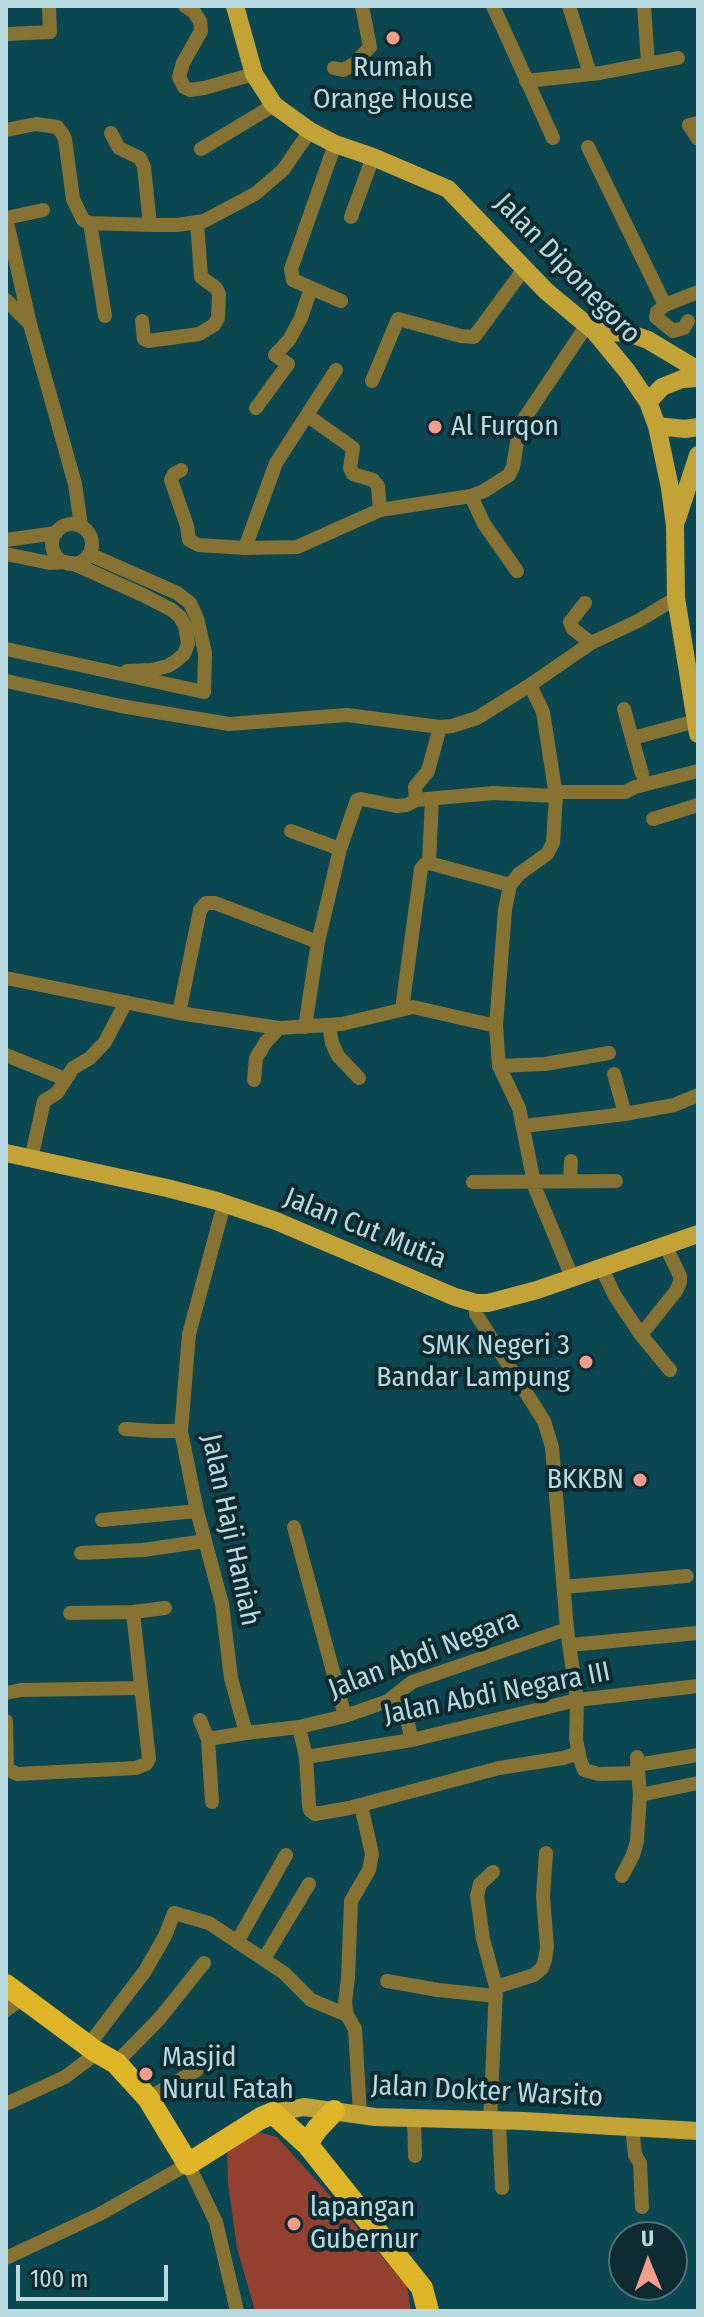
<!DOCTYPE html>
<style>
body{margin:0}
#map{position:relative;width:704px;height:2317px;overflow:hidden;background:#0b4751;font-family:"Fira Sans Condensed",sans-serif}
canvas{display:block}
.frame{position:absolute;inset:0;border:8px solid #b7d9e0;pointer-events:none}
.north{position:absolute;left:608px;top:2221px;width:80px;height:80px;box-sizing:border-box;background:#0c2b30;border:2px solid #507176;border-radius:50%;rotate:359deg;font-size:22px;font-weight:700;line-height:32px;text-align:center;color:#b7d9e0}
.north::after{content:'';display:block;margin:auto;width:28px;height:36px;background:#f49d8c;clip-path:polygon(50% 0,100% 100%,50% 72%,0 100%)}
.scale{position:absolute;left:16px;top:2265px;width:152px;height:36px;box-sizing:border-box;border:4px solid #b7d9e0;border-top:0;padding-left:10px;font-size:24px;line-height:28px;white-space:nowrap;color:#b7d9e0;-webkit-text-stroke:6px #0c2b30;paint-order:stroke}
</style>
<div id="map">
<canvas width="704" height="2317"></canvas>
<div class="frame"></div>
<div class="north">U</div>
<div class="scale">100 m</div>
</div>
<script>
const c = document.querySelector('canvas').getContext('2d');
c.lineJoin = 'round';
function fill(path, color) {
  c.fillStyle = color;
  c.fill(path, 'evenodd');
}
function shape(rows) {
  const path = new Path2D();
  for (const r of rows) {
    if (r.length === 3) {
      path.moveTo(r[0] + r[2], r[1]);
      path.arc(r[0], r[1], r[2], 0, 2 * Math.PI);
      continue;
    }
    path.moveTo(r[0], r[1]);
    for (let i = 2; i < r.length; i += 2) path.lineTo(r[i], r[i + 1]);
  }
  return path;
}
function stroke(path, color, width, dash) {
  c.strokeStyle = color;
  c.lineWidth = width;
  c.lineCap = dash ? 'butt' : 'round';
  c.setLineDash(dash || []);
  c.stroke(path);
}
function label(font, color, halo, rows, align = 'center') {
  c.font = font + ' "Fira Sans Condensed",sans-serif';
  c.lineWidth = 8;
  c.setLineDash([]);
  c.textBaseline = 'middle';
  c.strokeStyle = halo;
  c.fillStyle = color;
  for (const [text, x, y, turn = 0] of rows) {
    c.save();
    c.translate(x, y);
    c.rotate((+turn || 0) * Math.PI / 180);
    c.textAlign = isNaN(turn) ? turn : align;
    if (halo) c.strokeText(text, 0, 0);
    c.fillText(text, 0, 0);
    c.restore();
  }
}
fill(shape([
 [253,2131,277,2137,334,2200,407,2286,411,2311,255,2311,237,2248,228,2183,227,2146]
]), '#944031');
stroke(shape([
 [185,6,194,12,200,21,201,31,183,63,179,77,184,87,190,90,204,88,254,74],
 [493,6,553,138],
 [569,6,590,74],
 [644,6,648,63],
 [6,34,50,32,49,6],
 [334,68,343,70,354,64,370,47,362,6],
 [526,81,600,73,678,58],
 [698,123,689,125,698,139],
 [6,130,36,124,57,127,62,133,65,139,73,199,83,220,90,223,150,225,177,225,204,221,255,194,283,170,310,131],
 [111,133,119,148,140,158,144,167,150,225],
 [335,144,291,269,293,280,341,301],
 [588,147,665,305],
 [201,149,274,105],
 [351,217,373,157],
 [90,223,105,316],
 [6,300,30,324,75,484,81,526],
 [142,321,144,339,148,341,199,334,214,325,218,318,219,294,216,288,201,277,197,222],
 [688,321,684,328,673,331,656,317,657,312,665,305,698,292],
 [30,324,6,218,43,210],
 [372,381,398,319,461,336,474,337,524,269],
 [256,408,288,364,275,355,289,340,301,318,311,288],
 [308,416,353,448,350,468,353,474,373,480,378,486,380,510],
 [181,470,174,474,171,480,187,526,189,540,198,545,245,548,297,547,380,510,471,496,484,491,509,475,513,467,518,436,522,422,587,325],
 [471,496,484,524,517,571],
 [72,544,20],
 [6,540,56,533],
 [245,548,276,463,336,370],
 [6,554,50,563,66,562],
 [72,563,143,595,172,610,180,617,185,626,188,644,184,654,176,661,168,666,152,670,127,671],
 [585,603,570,622,573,629,591,643],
 [6,649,204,692,205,653,197,618,190,603,177,593,89,554],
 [6,681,121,706,229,724,347,715,440,727,452,726,477,718,530,685,591,643,638,621,676,598],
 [530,685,543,712,556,796,553,843,547,854,519,874,510,885,505,910,496,1026,499,1066,519,1108,535,1188,572,1277],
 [624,709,642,774],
 [440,727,428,771,415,787,416,800,493,793,556,796],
 [633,738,696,721],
 [556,792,625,792,635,787,698,771],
 [653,819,698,805],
 [291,831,340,849],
 [429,863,432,799],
 [6,978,179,1013,279,1028,342,1024,413,1007,496,1026],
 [402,1009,421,869,425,864,429,863,510,885],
 [179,1013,200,910,206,903,215,903,318,942],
 [329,1025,332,1043,338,1056,359,1078],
 [305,1027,318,942,340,849,357,800,361,799,396,806,407,805,416,800],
 [6,1055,65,1079],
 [499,1066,545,1064,609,1053],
 [614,1074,625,1114],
 [254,1080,256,1058,266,1042,279,1028],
 [524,1126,625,1114,674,1105,698,1095],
 [31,1159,44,1101,57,1093,73,1068,90,1058,105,1042,126,1002],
 [570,1180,571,1161],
 [473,1182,616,1181],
 [224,1204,189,1334,181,1431,197,1511,222,1604,231,1678,246,1733,299,1727,345,1716,388,1701,412,1682,567,1629,552,1447,544,1421,476,1314,476,1303],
 [601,1267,615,1296,641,1335,670,1370],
 [641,1335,676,1291,680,1282,680,1276,665,1245],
 [125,1429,155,1431,181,1431],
 [102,1520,197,1511],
 [294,1527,345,1716],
 [81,1553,143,1550,205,1541],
 [564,1587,687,1576],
 [70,1613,133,1612,165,1608],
 [567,1629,577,1700,576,1739,580,1759,584,1770,599,1774,638,1773],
 [570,1645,698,1633],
 [400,1692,412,1740],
 [6,1693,21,1690,141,1688],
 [200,1720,208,1739,212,1802],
 [6,1721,7,1769,17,1774,136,1768,146,1764,149,1759,133,1612],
 [299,1727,306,1757,309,1806,310,1810,315,1814,349,1808,499,1768,563,1758,579,1753],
 [208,1739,246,1733],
 [306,1757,412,1740,577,1700,698,1686],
 [637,1765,698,1755],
 [640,1795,698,1783],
 [622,1876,633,1855,637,1841,640,1795,637,1757],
 [237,1942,286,1855],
 [264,1959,309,1884],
 [387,1981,438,1990,496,1996],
 [496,1987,534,1975,542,1968,545,1960,547,1947,543,1897,546,1853],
 [6,2010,24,1997],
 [88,2046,145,1971,165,1936,174,1913,209,1923,284,1973,311,2000,347,2015],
 [116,2063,160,2018,204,1963],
 [148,2098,197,2070],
 [6,2104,65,2077,89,2059,95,2051],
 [360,2114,355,2029,347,2015,345,2002,348,1978,351,1901,369,1870,372,1854,361,1805],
 [414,2119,415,2156],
 [490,2122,496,1987,483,1939,477,1896,480,1884,493,1872],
 [499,2122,502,2188],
 [632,2128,635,2155,640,2163,642,2207],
 [6,2258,100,2214,188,2164,216,2222,237,2311]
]), '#867233', 14);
stroke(shape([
 [235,6,254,74,274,105,310,131,335,144,373,157,448,189,546,291,594,331,627,371,648,402,657,426,670,488,675,526,676,598,698,734],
 [594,331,628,333,648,340,698,370],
 [648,402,662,387,682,379,698,378],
 [657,426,685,429,698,427],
 [677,519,698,455],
 [6,1153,167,1188,217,1201,276,1221,455,1297,476,1303,488,1303,537,1290,698,1234],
 [273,2113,304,2107,375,2117,524,2121,698,2131]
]), '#c3a236', 18);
stroke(shape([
 [6,1985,95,2051,116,2063,148,2098,188,2164,261,2118,273,2113,307,2144,422,2288,428,2311],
 [307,2144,317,2129,334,2111]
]), '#ddb527', 22);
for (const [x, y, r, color] of [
 [393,38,8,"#f49d8c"],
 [435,427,8,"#f49d8c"],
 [586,1362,8,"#f49d8c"],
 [640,1480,8,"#f49d8c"],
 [146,2074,8,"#f49d8c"],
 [294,2224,8,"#f49d8c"]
]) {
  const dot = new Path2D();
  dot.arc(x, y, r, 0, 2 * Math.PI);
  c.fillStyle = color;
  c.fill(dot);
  stroke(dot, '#0c2b30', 3);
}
label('28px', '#b7d9e0', '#0c2b30', [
 ["Rumah",393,68,"center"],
 ["Orange House",393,100,"center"],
 ["Al Furqon",451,427],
 ["SMK Negeri 3",570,1346,"right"],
 ["Bandar Lampung",570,1378,"right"],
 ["BKKBN",624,1480,"right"],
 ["Masjid",162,2058],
 ["Nurul Fatah",162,2090],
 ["lapangan",310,2208],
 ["Gubernur",310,2240]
], 'left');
label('28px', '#b7d9e0', '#0c2b30', [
 ["Jalan Diponegoro",567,269,46],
 ["Jalan Cut Mutia",365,1229,22],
 ["Jalan Haji Haniah",230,1530,78],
 ["Jalan Abdi Negara",424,1655,-21],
 ["Jalan Abdi Negara III",497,1694,-11],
 ["Jalan Dokter Warsito",487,2092,3]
]);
</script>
